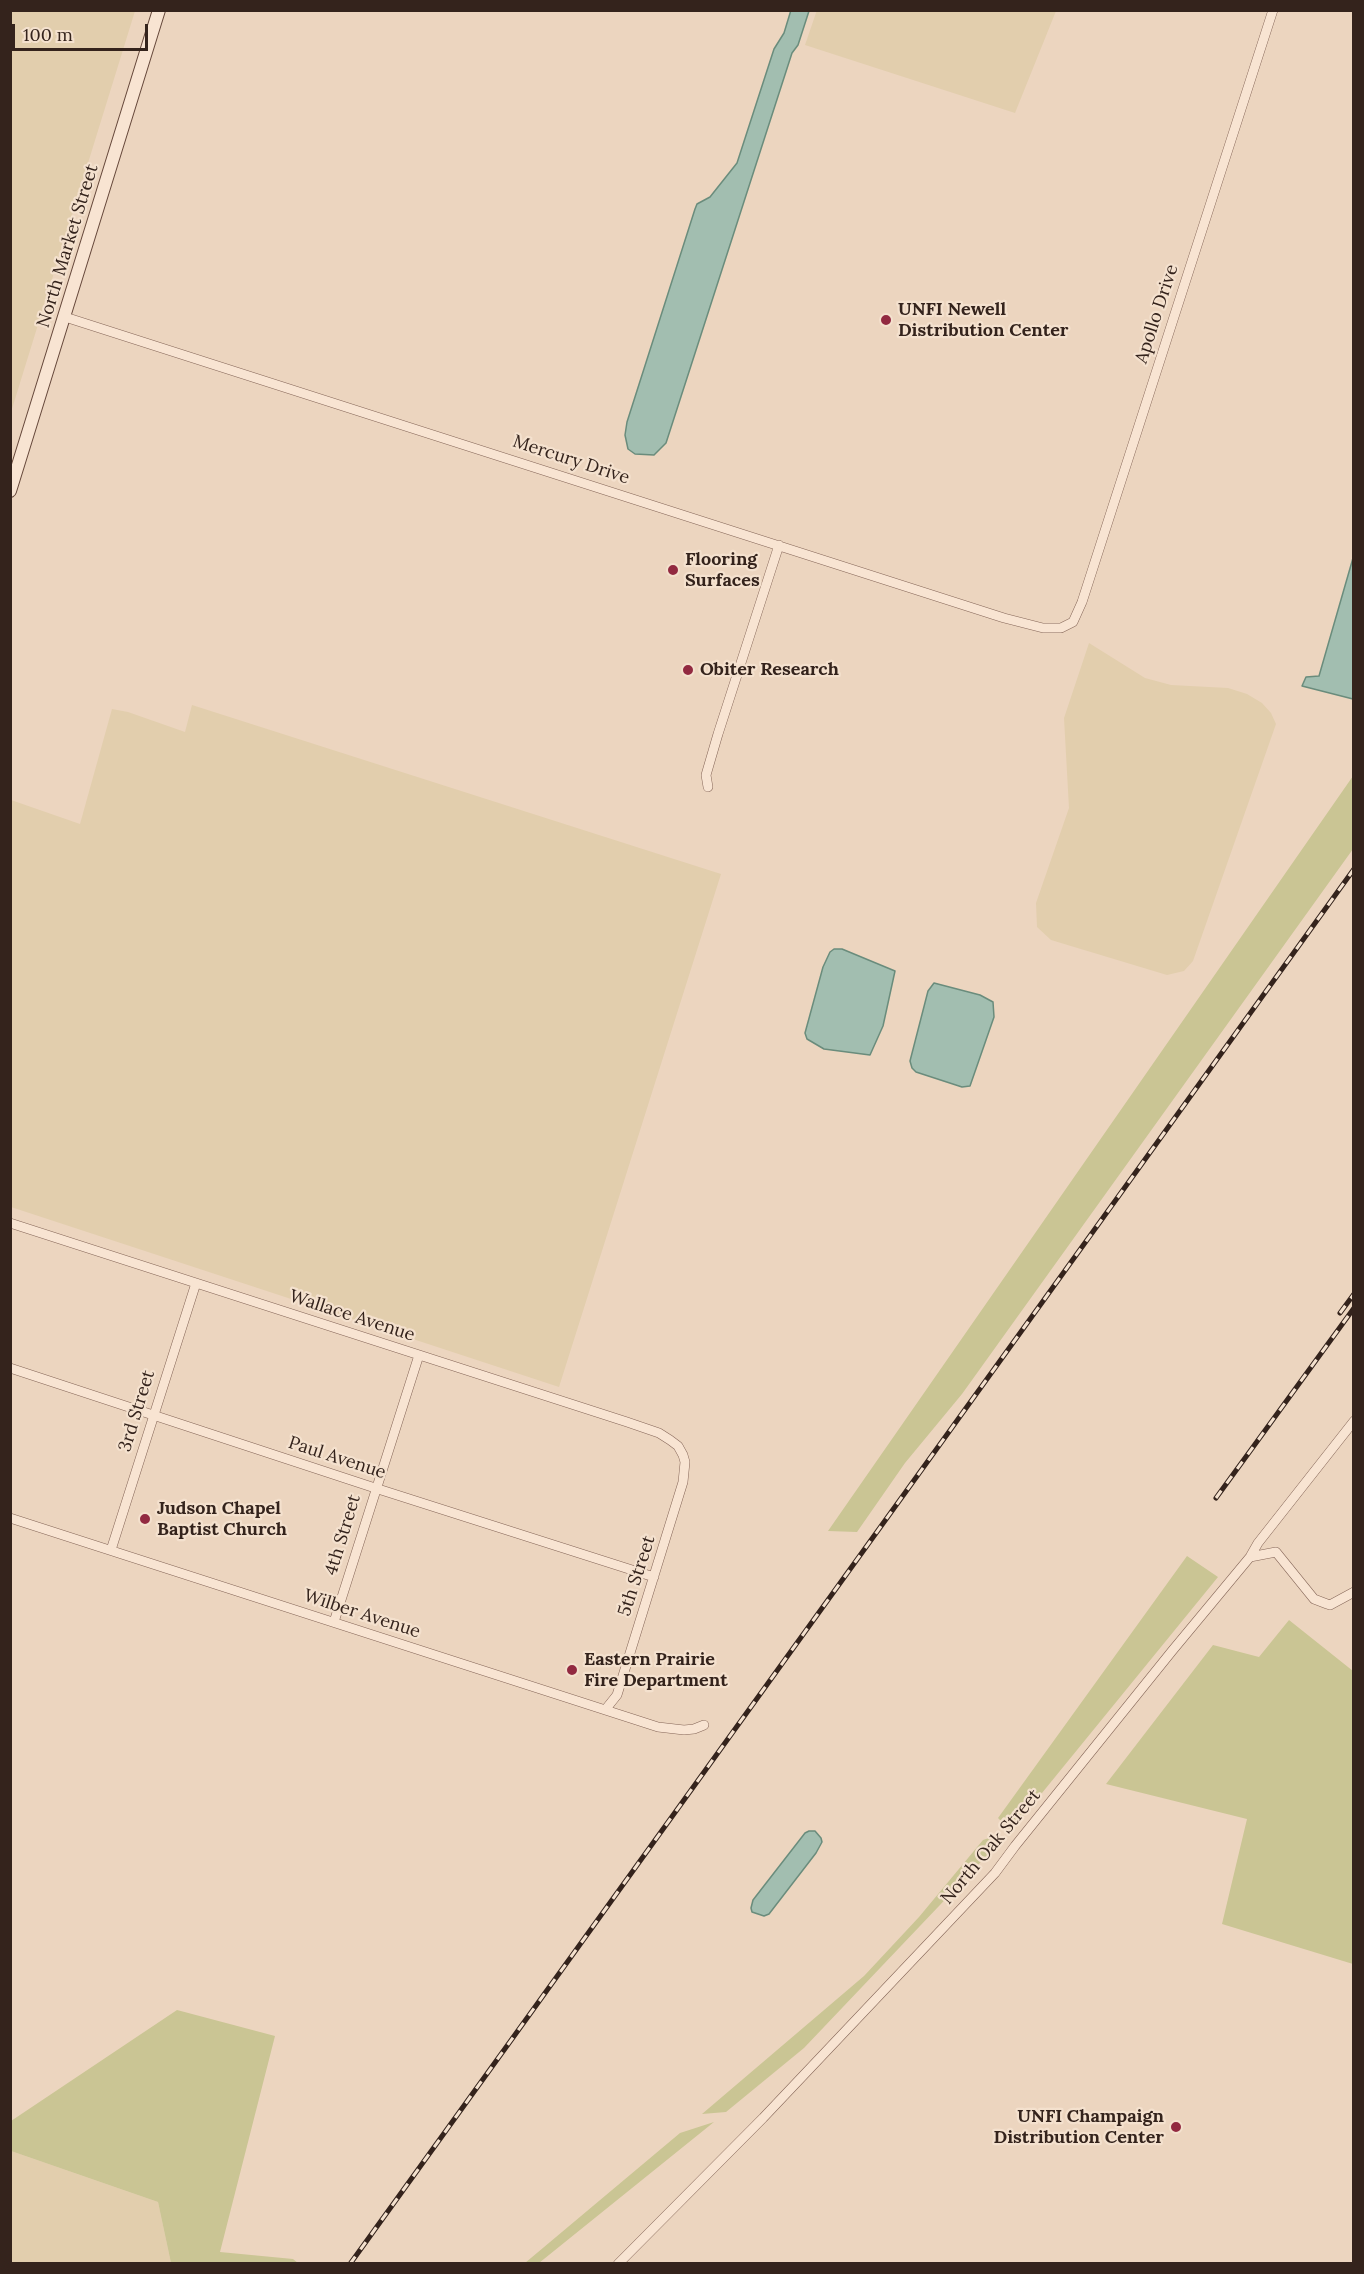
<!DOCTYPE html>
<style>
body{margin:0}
#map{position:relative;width:1364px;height:2274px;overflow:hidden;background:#ecd5bf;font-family:Lora,serif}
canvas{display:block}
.frame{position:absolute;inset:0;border:12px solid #34231c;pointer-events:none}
.scale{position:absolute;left:12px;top:24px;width:136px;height:27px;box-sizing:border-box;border:3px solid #34231c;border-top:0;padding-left:8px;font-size:18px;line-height:21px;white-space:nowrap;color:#34231c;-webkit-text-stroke:4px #f4e1ce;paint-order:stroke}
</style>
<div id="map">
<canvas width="1364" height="2274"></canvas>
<div class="frame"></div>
<div class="scale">100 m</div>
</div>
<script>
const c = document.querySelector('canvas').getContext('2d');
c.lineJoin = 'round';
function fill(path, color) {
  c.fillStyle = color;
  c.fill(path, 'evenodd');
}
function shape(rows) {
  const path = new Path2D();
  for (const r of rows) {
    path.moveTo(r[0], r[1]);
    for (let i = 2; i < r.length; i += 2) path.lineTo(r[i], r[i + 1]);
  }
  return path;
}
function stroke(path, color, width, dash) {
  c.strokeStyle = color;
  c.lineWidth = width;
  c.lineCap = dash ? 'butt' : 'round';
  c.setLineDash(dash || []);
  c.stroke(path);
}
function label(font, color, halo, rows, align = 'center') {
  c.font = font + ' Lora,serif';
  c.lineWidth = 4.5;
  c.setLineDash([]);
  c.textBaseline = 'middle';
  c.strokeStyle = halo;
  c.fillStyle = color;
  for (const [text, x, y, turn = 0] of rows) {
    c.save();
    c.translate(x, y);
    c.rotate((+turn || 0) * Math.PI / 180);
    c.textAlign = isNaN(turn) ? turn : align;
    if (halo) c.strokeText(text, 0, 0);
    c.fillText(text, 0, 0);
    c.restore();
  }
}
fill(shape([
 [11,10,135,11,11,412,10,11],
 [817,10,1056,10,1056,11,1015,113,805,45],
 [1089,643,1145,678,1171,685,1228,688,1247,694,1262,703,1271,713,1276,724,1193,961,1184,971,1167,975,1051,940,1037,927,1036,903,1069,808,1064,718],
 [192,705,721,874,559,1387,11,1207,11,800,80,824,112,709,128,712,185,732],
 [11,2151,158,2202,171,2263,11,2264]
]), '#e2cead');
fill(shape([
 [1353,776,1353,849,962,1394,905,1463,857,1532,828,1531],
 [1187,1556,1218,1577,1011,1831,998,1818],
 [1289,1620,1353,1671,1353,1964,1222,1924,1247,1819,1106,1784,1213,1645,1259,1657],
 [989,1838,997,1845,804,2048,726,2112,702,2114,864,1976,919,1917,983,1840],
 [177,2010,275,2036,220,2252,293,2259,298,2263,171,2263,158,2202,11,2151,11,2121],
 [714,2122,539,2263,525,2263,680,2133]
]), '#cac594');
const water = shape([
 [791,10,809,11,798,45,792,53,666,443,654,455,635,454,628,449,625,435,627,422,695,209,697,204,710,197,737,163,774,49,784,33,791,10],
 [1353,558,1353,699,1302,686,1306,677,1319,676,1353,558],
 [834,949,842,949,895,971,883,1026,870,1055,824,1049,807,1039,805,1033,823,967,830,952,834,949],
 [934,983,980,995,993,1002,994,1017,970,1086,962,1087,916,1072,912,1068,910,1061,928,991,934,983],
 [809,1831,815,1831,821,1838,822,1842,816,1853,769,1914,764,1916,752,1912,751,1908,753,1900,805,1833,809,1831]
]);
fill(water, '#a2beb0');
stroke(water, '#6a8c7c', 1.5);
const street = shape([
 [65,317,1004,618,1043,628,1061,628,1073,622,1082,602,1273,10],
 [708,787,706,775,718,734,779,545],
 [10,1223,627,1422,659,1433,670,1440,678,1446,683,1455,685,1462,683,1482,617,1695,605,1710],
 [10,1368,375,1488,654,1577],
 [10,1518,658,1727,684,1730,694,1729,704,1725],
 [111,1550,196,1283],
 [1250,1557,1276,1552,1314,1599,1327,1604,1330,1605,1354,1592],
 [334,1622,419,1355],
 [618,2264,763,2118,995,1873,1015,1846,1172,1651,1250,1557,1258,1543,1354,1421]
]);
const secondary = shape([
 [10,491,159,10]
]);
stroke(street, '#856658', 10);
stroke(secondary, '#66483b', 14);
stroke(street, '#f8e4d2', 9);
stroke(secondary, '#f8e4d2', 12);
const rail = shape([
 [1340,1313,1354,1294],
 [1216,1498,1354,1308],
 [350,2264,1354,869]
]);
stroke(rail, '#34231c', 5);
stroke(rail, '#f4e1ce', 3, [9]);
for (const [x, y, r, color] of [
 [886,320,6,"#922940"],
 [673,570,6,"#922940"],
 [688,670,6,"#922940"],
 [145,1519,6,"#922940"],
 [572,1670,6,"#922940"],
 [1176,2127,6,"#922940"]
]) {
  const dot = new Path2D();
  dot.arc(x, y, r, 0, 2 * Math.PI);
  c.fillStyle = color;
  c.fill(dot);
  stroke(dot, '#f4e1ce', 2);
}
label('18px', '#34231c', '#f4e1ce', [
 ["North Market Street",68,246,-73],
 ["Apollo Drive",1157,314,-72],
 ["Mercury Drive",571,460,18],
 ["Wallace Avenue",352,1316,18],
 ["3rd Street",137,1411,-73],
 ["Paul Avenue",337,1458,18],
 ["4th Street",343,1535,-73],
 ["5th Street",637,1576,-72],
 ["Wilber Avenue",362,1614,18],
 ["North Oak Street",991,1847,-50]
]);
label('bold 18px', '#34231c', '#f4e1ce', [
 ["UNFI Newell",898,310],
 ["Distribution Center",898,331],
 ["Flooring",685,560],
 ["Surfaces",685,581],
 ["Obiter Research",700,670],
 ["Judson Chapel",157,1509],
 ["Baptist Church",157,1530],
 ["Eastern Prairie",584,1660],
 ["Fire Department",584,1681],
 ["UNFI Champaign",1164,2117,"right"],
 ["Distribution Center",1164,2138,"right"]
], 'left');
</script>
